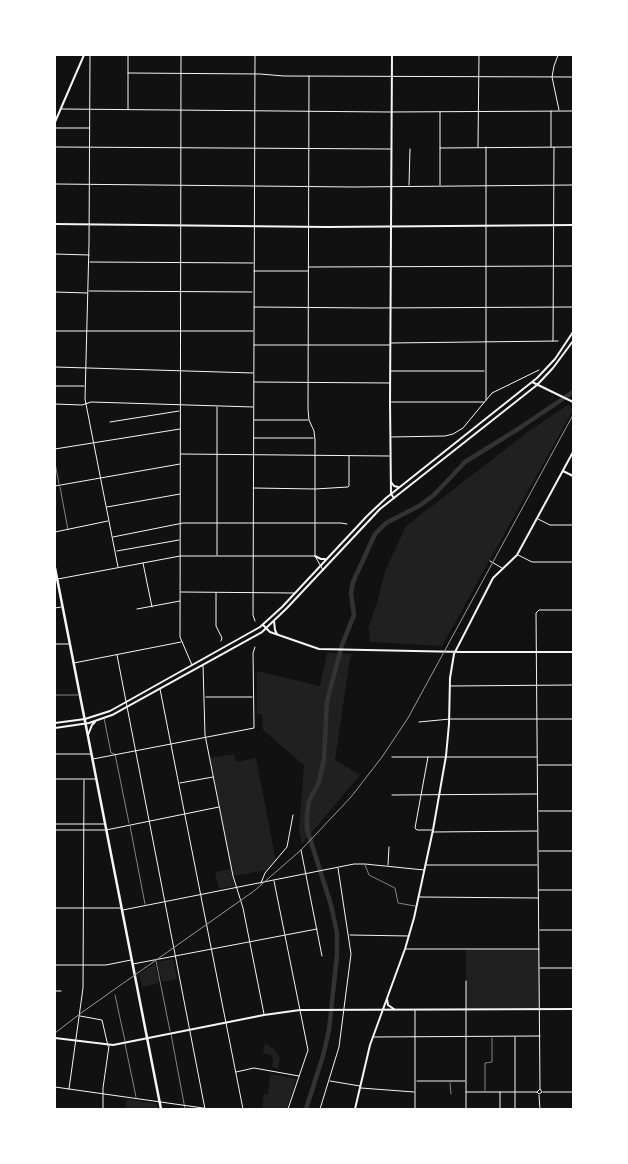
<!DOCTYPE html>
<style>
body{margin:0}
#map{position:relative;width:628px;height:1164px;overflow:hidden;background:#111;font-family:Barlow,sans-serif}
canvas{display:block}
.frame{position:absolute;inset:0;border:56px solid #fff;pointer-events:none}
</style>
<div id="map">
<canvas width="628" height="1164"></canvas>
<div class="frame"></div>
</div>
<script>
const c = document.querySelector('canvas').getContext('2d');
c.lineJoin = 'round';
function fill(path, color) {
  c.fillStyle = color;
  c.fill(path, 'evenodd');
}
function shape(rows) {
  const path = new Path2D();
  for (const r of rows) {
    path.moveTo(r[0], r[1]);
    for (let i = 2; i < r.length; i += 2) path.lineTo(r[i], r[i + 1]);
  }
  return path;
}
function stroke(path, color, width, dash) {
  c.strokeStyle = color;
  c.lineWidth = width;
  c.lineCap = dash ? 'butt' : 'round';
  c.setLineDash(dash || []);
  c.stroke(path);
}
fill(shape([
 [569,404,573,410,442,646,370,642,369,626,377,603,385,571,406,526,529,431],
 [327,653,353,654,350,658,335,760,360,775,302,844,299,829,304,765,263,730,262,714,257,714,257,671,320,686],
 [234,754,236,762,256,758,276,861,268,870,233,876,210,758],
 [231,869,234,886,219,889,215,872],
 [466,949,539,949,539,1010,466,1009],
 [173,959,177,979,162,982,158,962],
 [155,964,159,983,142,987,139,974],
 [268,1044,270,1048,274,1047,276,1052,280,1057,278,1069,272,1067,273,1059,272,1056,263,1053,264,1046],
 [270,1074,296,1079,287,1109,262,1109,264,1094,268,1094],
 [127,1099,157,1104,158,1109,125,1109]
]), '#202020');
stroke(shape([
 [306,1109,323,1056,329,1030,337,955,337,933,331,905,307,829,307,815,309,801,319,782,324,759,327,701,342,645,354,615,351,593,353,582,375,534,386,523,419,506,434,495,465,462,518,429,573,392]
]), '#333', 4.5);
stroke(shape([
 [55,463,59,484],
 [60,487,68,530],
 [55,695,78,695],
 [104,718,111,753,115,754,129,823],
 [130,826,145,904],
 [365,865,369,875,395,888,398,903,415,906],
 [156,961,170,1031],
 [115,995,125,1041],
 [171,1034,185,1109],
 [125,1044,136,1097],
 [450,1083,451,1094],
 [485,1091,485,1063,492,1062,492,1038]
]), '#f5f5f5', 0.5);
stroke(shape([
 [90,55,89,244,85,399,118,567],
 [181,55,180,637,192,665],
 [255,55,253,615,255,621],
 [558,55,554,66,552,77,559,110],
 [128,73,260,74,284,76,573,77],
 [309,76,308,409,309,420,314,431,315,440,315,556,323,570],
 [61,109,388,112,573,111],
 [128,109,128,55],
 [55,128,89,128],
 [55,147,391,149],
 [478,147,479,55],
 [551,147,551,111],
 [440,148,573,147],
 [55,184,353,187,573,185],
 [409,185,410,149],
 [440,185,440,112],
 [55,254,89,255],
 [90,262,253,263],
 [309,267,573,266],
 [254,271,308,271],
 [89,291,252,292],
 [55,292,87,293],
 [254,307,372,308,573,307],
 [55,331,253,331],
 [553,341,554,147],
 [391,343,558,341],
 [254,345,390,345],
 [55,367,253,373],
 [391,371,484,371],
 [254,382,390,383],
 [55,386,84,386],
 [486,400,486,147],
 [391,402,484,402],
 [55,404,82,405,91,402,253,407],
 [254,420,308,420],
 [110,422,179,411],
 [391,437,445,436,453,434,463,428,492,393,539,370],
 [254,438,313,438],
 [55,449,180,429],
 [181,454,389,456],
 [55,486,180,464],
 [253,488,315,489,348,487,349,486,349,456],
 [107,507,180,494],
 [538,519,550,525,573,525],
 [55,532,108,521],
 [113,537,183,523,341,523,347,524],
 [117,551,179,540],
 [217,555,217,407],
 [518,555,532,562,573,562],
 [490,561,502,568],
 [143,563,152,607],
 [58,579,180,556,314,556],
 [181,592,294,593],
 [216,593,216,626,222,638,221,641],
 [55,608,61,607],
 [137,609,180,601],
 [55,644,69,644],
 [117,655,205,1109],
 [74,663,181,642],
 [203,665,205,735,233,876,243,908,264,1014],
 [450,686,573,685],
 [160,689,243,1109],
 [206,697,252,697],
 [419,722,450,719,573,719],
 [55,754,90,754],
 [392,757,537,757],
 [428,757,415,828,417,830,432,830],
 [93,759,254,728,253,653,255,647],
 [538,765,573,765],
 [55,779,96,779],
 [180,783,213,777],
 [392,795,537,794],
 [539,811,573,811],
 [55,824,105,824],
 [55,830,106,830,219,807],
 [433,832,537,831],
 [301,850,322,956],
 [539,851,573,851],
 [388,865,389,847],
 [426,865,537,865],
 [274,881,308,1050,288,1109],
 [261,883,265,873,287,847,293,815],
 [539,890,573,890],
 [419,897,538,898],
 [55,908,121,908],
 [123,910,354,864,365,864,424,870],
 [540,930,573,930],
 [350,935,409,936],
 [406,949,539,949],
 [133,964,317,929],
 [55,965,106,965,131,960],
 [540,968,573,968],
 [466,981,466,1109],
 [55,991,61,991],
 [415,1010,415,1109],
 [80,1016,102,1020,108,1046],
 [374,1037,540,1036],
 [515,1037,515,1109],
 [236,1072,254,1068,299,1076],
 [330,1081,360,1086],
 [417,1081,465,1081],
 [55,1087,210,1109],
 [361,1088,414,1092],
 [69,1089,83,988,84,780],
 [540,1089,536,613,539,610,573,610],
 [466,1092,537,1092,539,1094,542,1092,540,1089,537,1092],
 [543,1092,573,1092],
 [539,1095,540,1109],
 [103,1109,103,1088,109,1046],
 [320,1109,339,1047,351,954,338,868],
 [500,1109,500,1092]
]), '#f5f5f5', 1);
stroke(shape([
 [392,55,390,402,391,494,394,498],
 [55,122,84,55],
 [55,224,326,227,573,225],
 [563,471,573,476],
 [274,621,275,630,277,634],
 [263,625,270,632,319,649,462,652,573,652],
 [387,999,388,1005,394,1009],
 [55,1038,113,1045,264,1015,300,1010,573,1009],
 [355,1109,370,1045,405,949,414,918,433,830,446,756,449,724,450,678,454,654,493,578,517,555,573,452]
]), '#f5f5f5', 2);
stroke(shape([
 [532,382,573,402],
 [391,482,394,486,398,487],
 [315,556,321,559,325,559],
 [55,723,85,719,110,711,260,627,282,607,367,516,386,498,537,378,555,359,573,332],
 [55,728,89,723,112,715,262,632,287,608,380,509,537,385,553,368,573,341],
 [88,735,92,725,95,722]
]), '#f5f5f5', 2);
stroke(shape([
 [55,568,161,1109]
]), '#f5f5f5', 2.5);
stroke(shape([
 [55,1033,81,1013,254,891,301,850,351,797,382,757,408,718,573,415]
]), '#9a9a9a', 1);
</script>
